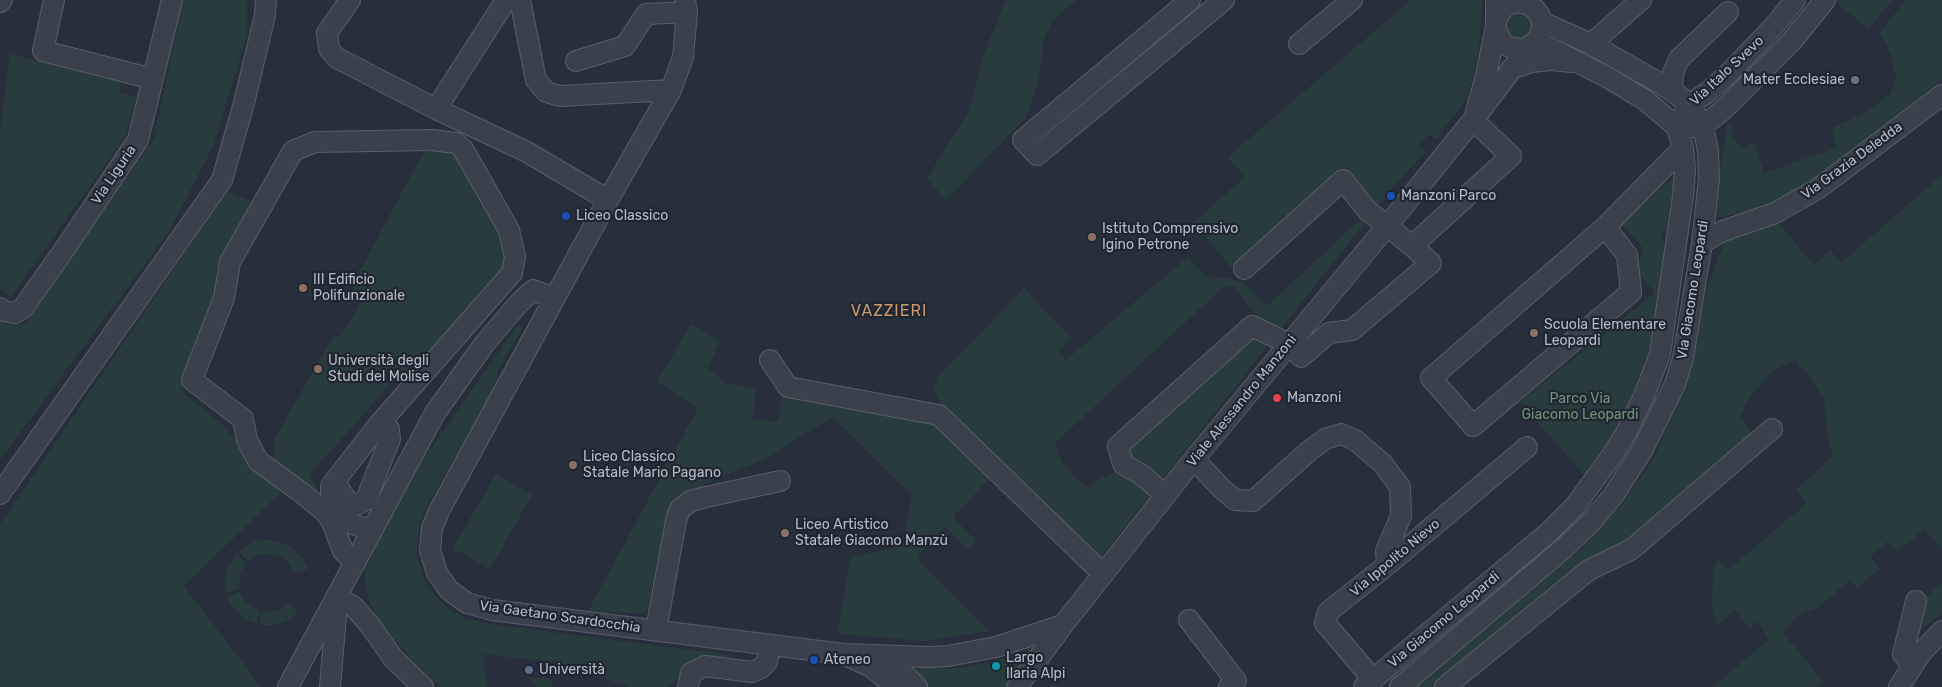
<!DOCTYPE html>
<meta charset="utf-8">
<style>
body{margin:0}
canvas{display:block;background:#262f3b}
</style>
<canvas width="1942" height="687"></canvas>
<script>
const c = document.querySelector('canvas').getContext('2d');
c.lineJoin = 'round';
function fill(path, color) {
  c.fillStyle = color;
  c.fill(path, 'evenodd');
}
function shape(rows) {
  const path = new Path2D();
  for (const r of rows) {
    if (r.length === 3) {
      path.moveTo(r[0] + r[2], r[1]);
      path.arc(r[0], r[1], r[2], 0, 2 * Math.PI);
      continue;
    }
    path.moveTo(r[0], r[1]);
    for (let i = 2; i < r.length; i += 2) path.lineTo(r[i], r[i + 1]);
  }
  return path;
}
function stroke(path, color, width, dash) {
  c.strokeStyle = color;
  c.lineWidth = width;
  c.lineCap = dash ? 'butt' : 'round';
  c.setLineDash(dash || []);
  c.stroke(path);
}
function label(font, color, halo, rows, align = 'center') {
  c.font = font + ' Rubik,sans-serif';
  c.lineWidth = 4.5;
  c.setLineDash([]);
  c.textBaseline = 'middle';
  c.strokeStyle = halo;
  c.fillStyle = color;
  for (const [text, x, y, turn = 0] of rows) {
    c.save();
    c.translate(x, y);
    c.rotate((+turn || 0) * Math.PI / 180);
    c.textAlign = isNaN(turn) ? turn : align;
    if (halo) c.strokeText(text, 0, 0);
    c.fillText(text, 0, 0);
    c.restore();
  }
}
fill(shape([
 [183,0,247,0,247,35,214,144,170,230,0,460,0,320,6,324,25,324,154,139],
 [1006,0,1076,0,1052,21,1043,42,1041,67,1035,91,1026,117,946,200,927,178,969,112,984,54],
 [1411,0,1483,0,1477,61,1467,98,1436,139,1429,134,1419,146,1425,152,1373,210,1342,171,1232,268,1193,223,1245,177,1228,157],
 [1838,0,1892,0,1868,29,1836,2],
 [1906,0,1942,0,1942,80,1831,169,1771,204,1750,211,1718,218,1719,180,1727,124,1731,126,1732,137,1738,143,1744,147,1754,142,1764,173,1836,148,1832,128,1864,113,1890,94,1896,79,1891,55,1880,32],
 [1520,26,13],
 [10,54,121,83,119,92,137,97,124,138,11,297,0,288,0,133],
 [440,147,456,153,501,232,508,256,504,277,424,367,401,372,310,474,323,500,298,477,274,463,275,438,334,335,340,338,363,298,354,293,353,284,423,153],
 [1675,175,1666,230,1662,230,1661,240,1666,241,1660,288,1656,322,1647,355,1623,419,1585,476,1520,402,1655,293,1638,272,1643,248,1622,224],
 [1942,175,1942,548,1924,529,1898,552,1888,541,1870,557,1880,569,1857,588,1850,580,1819,607,1797,616,1783,633,1823,681,1816,687,1713,687,1769,639,1758,621,1749,628,1735,610,1717,625,1712,604,1713,575,1717,559,1728,570,1806,504,1796,490,1833,456,1828,439,1824,398,1796,359,1773,371,1751,395,1740,416,1755,437,1688,488,1612,551,1583,564,1434,687,1415,687,1584,547,1602,523,1620,507,1655,456,1692,364,1708,285,1726,238,1763,224,1779,224,1814,265,1830,250,1841,263],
 [227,191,254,203,214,273,219,279,181,391,224,426,240,446,247,461,281,492,184,586,261,687,0,687,0,524],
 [1364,216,1367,220,1099,559,943,409,934,390,939,376,1024,288,1072,339,1058,351,1066,360,1188,257,1209,280,1218,277,1243,282,1267,306],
 [1227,286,1234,287,1261,321,1125,449,1126,461,1116,472,1102,478,1090,487,1083,485,1062,462,1055,443,1219,291],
 [691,324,720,341,708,368,725,383,756,389,753,419,778,422,782,393,934,418,993,475,953,517,976,541,968,549,945,527,916,557,988,631,925,641,838,634,851,557,903,546,912,495,832,417,763,460,722,476,698,488,673,504,667,520,646,614,588,611,698,408,657,382],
 [518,325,523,327,497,372,499,381,423,512,418,532,417,556,422,575,433,594,449,609,468,619,489,624,730,655,725,660,697,657,685,666,677,679,667,687,629,687,560,663,483,654,485,678,488,687,441,687,417,665,380,623,370,604,365,585,364,568,417,468],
 [496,474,532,495,490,569,453,548],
 [263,540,273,540,291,547,304,560,308,569,295,573,288,562,277,555,264,554,258,555,248,561,238,552,254,542],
 [236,554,246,563,240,573,239,589,226,593,225,585,227,568],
 [1942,583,1942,613,1919,631,1922,601],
 [240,592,247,604,260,611,257,624,242,617,231,605,227,597],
 [288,604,298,613,291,619,276,625,259,625,263,612,277,611],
 [1038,644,1005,687,924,687,913,670,917,668,960,668,982,664,1015,655],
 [527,677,550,679,553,687,537,687]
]), '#293c3d');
const minor = shape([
 [54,0,43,51,153,79],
 [350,0,327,33,329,49,337,58,436,109,527,152,608,200],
 [520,0,536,80,546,92,560,96,671,90],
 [685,0,687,12,683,57,671,90,608,200,439,511,432,528,430,550,437,573,449,590,467,603,492,610,843,654,929,657,948,656,996,647,1063,625],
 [1190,0,1023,140,1037,155,1224,0],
 [1496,0,1496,31,1503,43,1511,48,1524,49,1534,43,1541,34,1542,22,1540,16,1535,9,1527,4,1518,2,1509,4,1502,10,1497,17],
 [0,2,2,0],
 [1299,44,1352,0],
 [1591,44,1641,0],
 [576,61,625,46,646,14,687,12],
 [1511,69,1531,62,1551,60,1572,62],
 [1672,90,1673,73,1679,59,1728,12],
 [436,109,506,0],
 [1476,111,1486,76,1496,26],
 [1684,114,1690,104,1708,92,1731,71,1776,24,1795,0],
 [1692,127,1703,126,1724,109,1792,41,1825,0],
 [1605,227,1627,255,1631,292,1473,426,1431,378,1605,227,1683,148],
 [1702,243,1723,231,1775,213,1819,188,1942,95],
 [1244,269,1343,180,1367,210,1412,246],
 [0,308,4,311,15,313,23,308,66,247,138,140,172,0],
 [770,360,788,387,939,415,1103,574],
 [1194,459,1221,488,1235,500,1253,501,1309,451,1325,439,1341,434,1355,440,1382,463,1400,487,1401,516,1386,551,1387,565],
 [337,482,339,489,350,504,356,505,366,500,390,439,389,429,380,423],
 [0,494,222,180,244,103,265,15,266,0],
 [1165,495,1142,475,1123,464,1118,446,1252,326,1289,344,1301,357,1329,333,1352,330,1431,263,1412,246,1511,156,1473,120],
 [355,563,343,551,332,522,325,512,302,493,258,461,247,440,243,419,192,380,224,298,230,262,293,151,315,142,431,140,456,143,463,149,509,230,515,257,512,273,380,423,331,486,331,496,335,508,342,518,355,525,372,531],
 [338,597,354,607,369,624,393,658,423,687],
 [1189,620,1236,681,1229,687],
 [656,630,676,521,680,509,691,501,706,497,780,481],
 [880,656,904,674,917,687],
 [850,657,871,667,897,687],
 [1912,666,1903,654,1916,601],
 [1371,682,1365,670,1325,623,1328,612,1387,565,1527,447],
 [288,687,435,413,485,343,519,303,533,290,554,298],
 [330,687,337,604],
 [688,687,691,673,705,666,752,672,761,668,767,662,770,645],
 [1017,687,1063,625,1194,459,1387,226,1473,120,1529,47],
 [1364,687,1548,533,1575,506,1611,457,1626,433,1644,396,1660,354,1683,196,1685,171,1683,148,1677,127,1645,100,1610,79,1550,48,1534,43],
 [1400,687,1563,549,1591,522,1613,496,1643,449,1675,384,1683,358,1702,243,1709,178,1708,151,1703,126,1690,104,1663,85,1591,44,1542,22],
 [1445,687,1589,570,1632,549,1772,429],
 [1899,687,1921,653,1942,631]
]);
stroke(minor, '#585f6a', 22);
stroke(minor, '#3a414c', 20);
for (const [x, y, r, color] of [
 [1855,80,5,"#6b7280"],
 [1391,196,5,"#1a4fb4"],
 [566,216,5,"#1a4fb4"],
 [1092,237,5,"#8d6e63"],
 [303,288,5,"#8d6e63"],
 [1534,333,5,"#8d6e63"],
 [318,369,5,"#8d6e63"],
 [1277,398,5,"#e0444e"],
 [573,465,5,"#8d6e63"],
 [785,533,5,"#8d6e63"],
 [814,660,5,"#1a4fb4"],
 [996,666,5,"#0f9aa8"],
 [529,670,5,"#5c6f8a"]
]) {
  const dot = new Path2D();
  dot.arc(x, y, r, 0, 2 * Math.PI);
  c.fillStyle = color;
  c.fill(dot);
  stroke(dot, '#1f2631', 2);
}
label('14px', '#b6bcc7', '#1f2631', [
 ["Via Italo Svevo",1727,71,-43],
 ["Via Grazia Deledda",1852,161,-36],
 ["Via Liguria",114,175,-56],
 ["Via Giacomo Leopardi",1693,290,-81],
 ["Viale Alessandro Manzoni",1242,401,-51],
 ["Via Ippolito Nievo",1395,558,-40],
 ["Via Gaetano Scardocchia",560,617,8],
 ["Via Giacomo Leopardi",1444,620,-40]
]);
label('14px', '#b6bcc7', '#1f2631', [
 ["Mater Ecclesiae",1845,80,"right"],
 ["Manzoni Parco",1401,196],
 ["Liceo Classico",576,216],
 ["Istituto Comprensivo",1102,229],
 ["Igino Petrone",1102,245],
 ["III Edificio",313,280],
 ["Polifunzionale",313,296],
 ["Scuola Elementare",1544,325],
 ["Leopardi",1544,341],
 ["Università degli",328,361],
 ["Studi del Molise",328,377],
 ["Manzoni",1287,398],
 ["Liceo Classico",583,457],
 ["Statale Mario Pagano",583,473],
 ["Liceo Artistico",795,525],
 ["Statale Giacomo Manzù",795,541],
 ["Largo",1006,658],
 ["Ilaria Alpi",1006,674],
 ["Ateneo",824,660],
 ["Università",539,670]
], 'left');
label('14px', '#6f9679', '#1f2631', [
 ["Parco Via",1580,399],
 ["Giacomo Leopardi",1580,415]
]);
c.letterSpacing = '1px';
label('16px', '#ca986d', '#1f2631', [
 ["VAZZIERI",889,311]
]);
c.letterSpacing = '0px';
</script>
